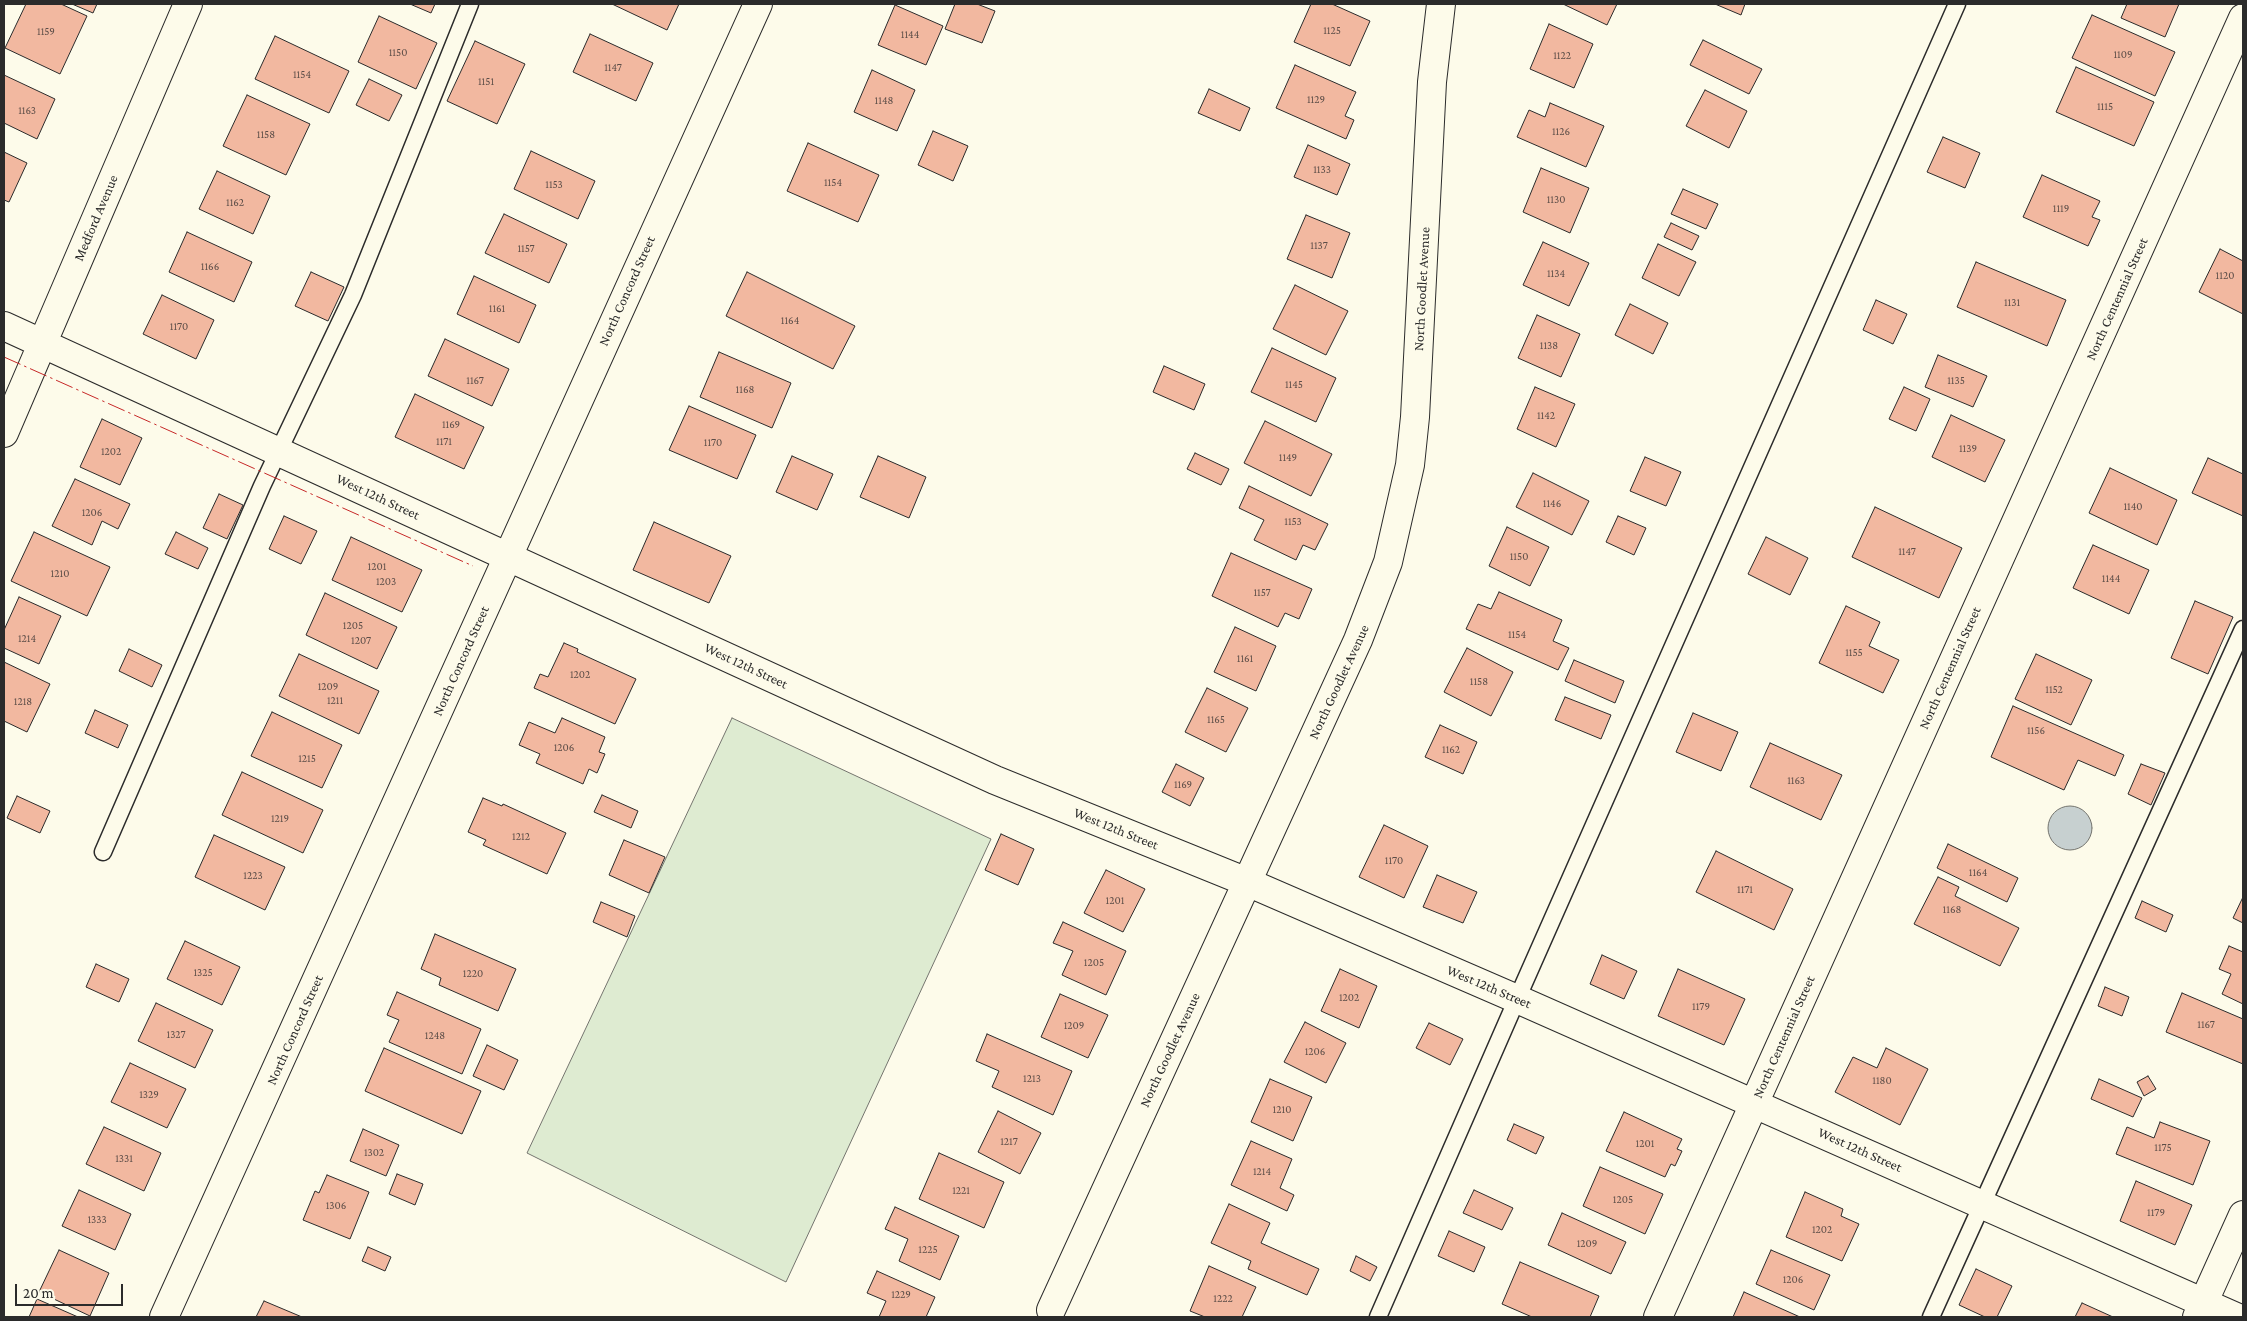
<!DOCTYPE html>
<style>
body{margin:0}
#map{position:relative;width:2247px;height:1321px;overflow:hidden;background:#fdfbea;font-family:"Crimson Pro",serif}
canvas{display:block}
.frame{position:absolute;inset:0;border:5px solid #2b2b2b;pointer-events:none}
.scale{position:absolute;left:15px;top:1284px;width:108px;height:22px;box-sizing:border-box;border:2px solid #2b2b2b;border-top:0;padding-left:6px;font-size:15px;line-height:18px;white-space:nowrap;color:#2b2b2b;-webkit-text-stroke:4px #fdfbea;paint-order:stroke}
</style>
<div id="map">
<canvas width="2247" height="1321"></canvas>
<div class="frame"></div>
<div class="scale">20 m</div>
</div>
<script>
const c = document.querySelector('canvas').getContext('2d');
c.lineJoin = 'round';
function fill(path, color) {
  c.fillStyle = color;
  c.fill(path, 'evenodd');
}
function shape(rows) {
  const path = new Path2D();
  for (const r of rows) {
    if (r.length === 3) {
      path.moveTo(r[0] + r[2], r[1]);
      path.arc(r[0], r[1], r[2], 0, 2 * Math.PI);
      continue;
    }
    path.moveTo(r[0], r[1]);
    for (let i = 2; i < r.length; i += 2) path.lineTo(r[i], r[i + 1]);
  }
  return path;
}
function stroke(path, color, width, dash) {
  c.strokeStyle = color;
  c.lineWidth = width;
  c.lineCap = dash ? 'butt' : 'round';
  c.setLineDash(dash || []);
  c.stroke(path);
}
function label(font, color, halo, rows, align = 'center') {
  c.font = font + ' "Crimson Pro",serif';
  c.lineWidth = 4;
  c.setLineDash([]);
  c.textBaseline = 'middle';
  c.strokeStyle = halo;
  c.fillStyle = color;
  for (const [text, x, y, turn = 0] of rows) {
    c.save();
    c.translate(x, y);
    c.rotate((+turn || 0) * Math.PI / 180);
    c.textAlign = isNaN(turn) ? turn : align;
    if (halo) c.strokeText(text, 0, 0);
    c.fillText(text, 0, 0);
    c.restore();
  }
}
const green = shape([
 [732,718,991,839,786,1282,527,1153,732,718]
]);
fill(green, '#deebd1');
stroke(green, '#74746e', 1);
const water = shape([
 [2070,828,22]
]);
fill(water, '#c7d0d0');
stroke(water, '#74746e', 1);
const building = shape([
 [26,4,61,4,87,16,60,74,5,48,26,4],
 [72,4,97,4,93,13,72,4],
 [410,4,435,4,431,13,410,4],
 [612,4,679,4,667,30,612,4],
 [955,4,977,4,995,11,982,43,945,29,955,4],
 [1311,4,1332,4,1370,21,1350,66,1294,42,1311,4],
 [1563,4,1617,4,1607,25,1563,4],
 [1715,4,1745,4,1741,15,1715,4],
 [2127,4,2179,4,2165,37,2121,18,2127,4],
 [895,5,943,26,926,65,878,45,895,5],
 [2092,15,2175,52,2155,96,2072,58,2092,15],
 [379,16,437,43,416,89,358,62,379,16],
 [1549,24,1593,44,1574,88,1530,69,1549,24],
 [590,34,653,63,636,101,573,72,590,34],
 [275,36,349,71,329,113,255,79,275,36],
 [1703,40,1762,69,1749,94,1690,65,1703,40],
 [475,41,525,64,497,124,447,101,475,41],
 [1295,65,1356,92,1345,116,1354,120,1346,139,1276,108,1295,65],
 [2076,67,2154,102,2134,146,2056,112,2076,67],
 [872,70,915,90,897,131,854,112,872,70],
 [4,75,55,99,37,139,4,123,4,75],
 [369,79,402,95,389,121,356,105,369,79],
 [1209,89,1250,108,1240,131,1198,113,1209,89],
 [1705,90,1747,111,1729,148,1686,126,1705,90],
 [247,95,310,124,286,175,223,146,247,95],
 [1550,103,1604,126,1586,167,1517,137,1529,110,1545,117,1550,103],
 [933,131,968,146,953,181,918,165,933,131],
 [1943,137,1980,153,1965,188,1927,172,1943,137],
 [808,143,879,175,858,222,787,191,808,143],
 [1308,145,1350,164,1337,195,1294,177,1308,145],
 [531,151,595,181,578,219,514,189,531,151],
 [4,152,27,163,9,202,4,200,4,152],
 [1541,168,1589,188,1570,233,1523,212,1541,168],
 [217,171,270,196,253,234,199,209,217,171],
 [2042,175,2100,201,2092,217,2100,220,2088,246,2023,217,2042,175],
 [1683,189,1718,204,1706,229,1671,214,1683,189],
 [504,214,567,244,549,283,485,253,504,214],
 [1306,215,1350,233,1332,278,1287,259,1306,215],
 [1671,223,1699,236,1692,250,1664,237,1671,223],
 [187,232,252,262,234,302,169,272,187,232],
 [1543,242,1589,263,1569,306,1523,285,1543,242],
 [1658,244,1696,262,1679,296,1642,278,1658,244],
 [2220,249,2243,261,2243,314,2199,292,2220,249],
 [1976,262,2066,300,2047,346,1957,307,1976,262],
 [311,272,344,287,328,321,295,306,311,272],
 [747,272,855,326,833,369,726,316,747,272],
 [474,276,536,305,519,343,457,314,474,276],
 [1295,285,1348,311,1326,355,1273,329,1295,285],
 [162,295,214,320,196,359,143,334,162,295],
 [1876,300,1907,314,1893,344,1863,330,1876,300],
 [1630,304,1668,323,1653,354,1615,335,1630,304],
 [1537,315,1580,334,1561,377,1518,358,1537,315],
 [445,339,509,369,492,406,428,376,445,339],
 [1272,348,1336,378,1316,422,1251,392,1272,348],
 [719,352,791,383,772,428,700,397,719,352],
 [1938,355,1987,376,1973,407,1925,387,1938,355],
 [1164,366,1205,384,1194,410,1153,392,1164,366],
 [1535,387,1575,404,1556,447,1517,429,1535,387],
 [1904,387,1930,399,1916,431,1889,419,1904,387],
 [415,394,484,427,464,469,395,437,415,394],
 [689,406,756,435,737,479,669,450,689,406],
 [1951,415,2005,440,1985,482,1932,457,1951,415],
 [102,419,142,438,120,485,80,467,102,419],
 [1265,421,1332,454,1311,496,1244,463,1265,421],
 [1195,453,1229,469,1221,485,1187,469,1195,453],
 [792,456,833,474,817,510,776,492,792,456],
 [878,456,926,477,909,518,860,497,878,456],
 [1645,457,1681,472,1666,506,1630,491,1645,457],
 [2208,458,2243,474,2243,516,2192,493,2208,458],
 [2110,468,2177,500,2157,545,2089,513,2110,468],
 [1533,473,1589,501,1572,535,1516,507,1533,473],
 [75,479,130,504,118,529,102,521,92,545,52,526,75,479],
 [1249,486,1328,524,1315,550,1303,545,1296,560,1254,540,1264,520,1239,508,1249,486],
 [219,494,243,505,227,539,203,528,219,494],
 [1875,507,1962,548,1939,598,1852,557,1875,507],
 [284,516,317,531,301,564,269,549,284,516],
 [1618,516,1646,528,1634,555,1606,542,1618,516],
 [654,522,731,556,709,603,633,570,654,522],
 [1507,527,1549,547,1530,586,1489,566,1507,527],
 [34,532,110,567,87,616,11,581,34,532],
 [176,532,208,548,198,569,165,554,176,532],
 [351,537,422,570,402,612,332,580,351,537],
 [1766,537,1808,558,1790,595,1748,574,1766,537],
 [2093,545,2149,570,2129,614,2073,588,2093,545],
 [1231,553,1312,589,1299,619,1285,613,1278,627,1212,596,1231,553],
 [1499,592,1562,620,1553,641,1569,648,1558,670,1466,629,1478,604,1491,609,1499,592],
 [325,593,397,627,377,669,306,635,325,593],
 [19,597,61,616,39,664,4,648,4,630,19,597],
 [2195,601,2233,617,2208,674,2171,658,2195,601],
 [1846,606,1880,622,1869,646,1899,660,1883,693,1819,663,1846,606],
 [1235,627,1276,646,1256,691,1214,672,1235,627],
 [564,643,578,649,577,652,636,679,615,724,534,688,540,674,548,677,564,643],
 [1467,648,1513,672,1491,716,1444,692,1467,648],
 [129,649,162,665,152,687,119,671,129,649],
 [299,654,379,691,359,734,279,696,299,654],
 [2036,654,2092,680,2071,725,2015,699,2036,654],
 [1574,660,1624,681,1615,703,1565,681,1574,660],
 [4,662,50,684,27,732,4,721,4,662],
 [1207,688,1248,708,1226,752,1185,732,1207,688],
 [1565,697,1611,715,1601,739,1555,720,1565,697],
 [2013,706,2124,755,2115,776,2078,760,2064,790,1991,757,2013,706],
 [95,710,128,725,118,748,85,733,95,710],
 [272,712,342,745,322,788,251,756,272,712],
 [1693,713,1738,732,1721,771,1676,752,1693,713],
 [562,718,605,737,599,752,605,754,597,773,589,769,583,784,536,763,540,754,519,745,529,722,555,733,562,718],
 [1440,725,1477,742,1463,774,1425,757,1440,725],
 [1770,743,1842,775,1821,820,1750,787,1770,743],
 [1176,764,1204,778,1190,806,1162,792,1176,764],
 [2141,764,2165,773,2151,805,2128,794,2141,764],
 [242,772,323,810,303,853,222,815,242,772],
 [602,795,638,811,631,828,594,812,602,795],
 [17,796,50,811,40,833,7,818,17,796],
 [483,798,502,806,503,804,566,833,547,874,483,845,486,840,468,832,483,798],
 [1384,825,1428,846,1404,898,1359,877,1384,825],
 [1001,834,1034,849,1018,885,985,870,1001,834],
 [214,835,285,867,265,910,195,877,214,835],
 [624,840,665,857,649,893,609,875,624,840],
 [1948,844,2018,878,2007,902,1937,868,1948,844],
 [1716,851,1793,889,1774,930,1696,892,1716,851],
 [1106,870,1145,889,1123,932,1084,913,1106,870],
 [1437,875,1477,892,1463,923,1423,907,1437,875],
 [1938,877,1959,887,1955,896,2019,928,2000,966,1914,924,1938,877],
 [2243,897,2243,923,2233,918,2243,897],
 [2142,901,2173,915,2166,932,2135,918,2142,901],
 [601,902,635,916,627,937,593,922,601,902],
 [1063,922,1126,951,1106,995,1062,975,1073,951,1053,943,1063,922],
 [435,934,516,969,498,1011,439,985,441,978,421,969,435,934],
 [185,941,240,967,222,1005,167,979,185,941],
 [2229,946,2243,952,2243,1004,2222,994,2231,974,2219,969,2229,946],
 [1602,955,1637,971,1624,999,1590,984,1602,955],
 [96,964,129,979,119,1002,86,987,96,964],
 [1340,969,1377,986,1359,1028,1321,1011,1340,969],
 [1678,969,1745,999,1724,1045,1658,1016,1678,969],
 [2105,987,2129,997,2122,1016,2098,1006,2105,987],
 [397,992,481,1029,462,1074,389,1042,399,1020,387,1015,397,992],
 [2182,993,2243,1019,2243,1064,2166,1032,2182,993],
 [1060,994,1108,1015,1088,1058,1041,1037,1060,994],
 [156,1003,213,1030,195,1068,138,1041,156,1003],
 [1305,1022,1346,1043,1326,1083,1284,1062,1305,1022],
 [1429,1023,1463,1039,1450,1065,1416,1048,1429,1023],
 [987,1034,1072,1071,1053,1115,992,1087,999,1071,976,1061,987,1034],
 [487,1045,518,1060,504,1090,473,1076,487,1045],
 [384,1048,481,1091,462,1134,365,1091,384,1048],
 [1886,1048,1928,1069,1900,1125,1835,1092,1853,1057,1877,1068,1886,1048],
 [130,1063,186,1089,167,1128,111,1102,130,1063],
 [2148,1076,2156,1089,2144,1096,2137,1082,2148,1076],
 [1270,1079,1312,1097,1293,1141,1251,1122,1270,1079],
 [2099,1079,2142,1098,2133,1117,2091,1099,2099,1079],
 [998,1111,1041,1133,1020,1174,978,1152,998,1111],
 [1624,1112,1682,1139,1677,1149,1682,1151,1675,1166,1671,1164,1665,1177,1606,1151,1624,1112],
 [2160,1122,2210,1141,2193,1185,2116,1154,2127,1127,2154,1138,2160,1122],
 [1514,1124,1544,1137,1536,1154,1507,1140,1514,1124],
 [104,1127,161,1153,144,1191,86,1164,104,1127],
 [363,1129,399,1145,386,1176,350,1161,363,1129],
 [1251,1141,1292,1159,1280,1188,1294,1195,1287,1211,1231,1185,1251,1141],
 [939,1153,1004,1182,984,1228,919,1199,939,1153],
 [1600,1167,1663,1194,1645,1234,1583,1206,1600,1167],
 [397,1174,423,1184,415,1205,389,1194,397,1174],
 [327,1175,369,1192,350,1239,303,1220,315,1191,319,1193,327,1175],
 [2136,1181,2192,1205,2175,1245,2120,1221,2136,1181],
 [79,1190,131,1214,115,1250,62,1226,79,1190],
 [1474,1190,1513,1208,1502,1230,1463,1213,1474,1190],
 [1805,1192,1843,1209,1841,1216,1859,1224,1842,1261,1786,1237,1805,1192],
 [1229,1204,1270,1223,1261,1243,1319,1269,1307,1295,1248,1269,1251,1261,1211,1243,1229,1204],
 [895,1207,959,1236,940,1280,899,1261,908,1239,885,1229,895,1207],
 [1562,1213,1626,1242,1611,1274,1548,1245,1562,1213],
 [1449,1231,1485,1247,1474,1272,1438,1256,1449,1231],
 [368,1247,391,1257,385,1271,362,1261,368,1247],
 [59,1250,109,1273,90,1316,39,1292,59,1250],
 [1771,1250,1830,1275,1814,1310,1756,1284,1771,1250],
 [1356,1256,1377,1267,1370,1281,1350,1271,1356,1256],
 [1520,1262,1599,1296,1590,1317,1532,1317,1502,1304,1520,1262],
 [1209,1266,1256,1287,1242,1317,1205,1317,1190,1311,1209,1266],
 [1976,1269,2012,1286,1997,1317,1985,1317,1959,1305,1976,1269],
 [877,1271,935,1297,926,1317,879,1317,886,1301,867,1293,877,1271],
 [1744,1292,1800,1317,1733,1317,1744,1292],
 [37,1299,78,1317,29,1317,37,1299],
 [264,1301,302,1317,256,1317,264,1301],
 [2082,1303,2113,1317,2075,1317,2082,1303]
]);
fill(building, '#f2b8a0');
stroke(building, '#2b2b2b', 1);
const lane = shape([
 [103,852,262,486,353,295,470,4],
 [1378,1317,1517,999,1957,4],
 [1931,1317,2243,629]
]);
const street = shape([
 [4,326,995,780,1247,882,1517,999,2236,1317],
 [4,433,188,4],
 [1051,1310,1358,640,1388,562,1410,465,1415,417,1432,82,1441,4],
 [1658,1317,2243,18],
 [2197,1317,2243,1215]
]);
const secondary = shape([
 [164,1317,758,4]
]);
stroke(lane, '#2b2b2b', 19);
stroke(street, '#2b2b2b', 30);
stroke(secondary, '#2b2b2b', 30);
stroke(lane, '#fdfbea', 16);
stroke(street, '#fdfbea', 28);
stroke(secondary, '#fdfbea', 28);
stroke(shape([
 [4,357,473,566]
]), '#c62828', 1, [18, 4, 2.5, 4]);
label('11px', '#5d4e48', null, [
 ["1125",1332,31],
 ["1159",46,32],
 ["1144",910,35],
 ["1150",398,53],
 ["1109",2123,55],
 ["1122",1562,56],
 ["1147",613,68],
 ["1154",302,75],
 ["1151",486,82],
 ["1129",1316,100],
 ["1148",884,101],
 ["1115",2105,107],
 ["1163",27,111],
 ["1126",1561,132],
 ["1158",266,135],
 ["1133",1322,170],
 ["1154",833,183],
 ["1153",554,185],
 ["1130",1556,200],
 ["1162",235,203],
 ["1119",2061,209],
 ["1137",1319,246],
 ["1157",526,249],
 ["1166",210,267],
 ["1134",1556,274],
 ["1120",2225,276],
 ["1131",2012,303],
 ["1161",497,309],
 ["1164",790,321],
 ["1170",179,327],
 ["1138",1549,346],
 ["1167",475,381],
 ["1135",1956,381],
 ["1145",1294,385],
 ["1168",745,390],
 ["1142",1546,416],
 ["1169",451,425],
 ["1171",444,442],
 ["1170",713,443],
 ["1139",1968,449],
 ["1202",111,452],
 ["1149",1288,458],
 ["1146",1552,504],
 ["1140",2133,507],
 ["1206",92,513],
 ["1153",1293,522],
 ["1147",1907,552],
 ["1150",1519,557],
 ["1201",377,567],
 ["1210",60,574],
 ["1144",2111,579],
 ["1203",386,582],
 ["1157",1262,593],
 ["1205",353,626],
 ["1154",1517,635],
 ["1214",27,639],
 ["1207",361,641],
 ["1155",1854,653],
 ["1161",1245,659],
 ["1202",580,675],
 ["1158",1479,682],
 ["1209",328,687],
 ["1152",2054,690],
 ["1211",335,701],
 ["1218",23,702],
 ["1165",1216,720],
 ["1156",2036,731],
 ["1206",564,748],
 ["1162",1451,750],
 ["1215",307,759],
 ["1163",1796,781],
 ["1169",1183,785],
 ["1219",280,819],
 ["1212",521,837],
 ["1170",1394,861],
 ["1164",1978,873],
 ["1223",253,876],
 ["1171",1745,890],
 ["1201",1115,901],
 ["1168",1952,910],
 ["1205",1094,963],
 ["1325",203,973],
 ["1220",473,974],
 ["1202",1349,998],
 ["1179",1701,1007],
 ["1167",2206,1025],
 ["1209",1074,1026],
 ["1327",176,1035],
 ["1248",435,1036],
 ["1206",1315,1052],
 ["1213",1032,1079],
 ["1180",1882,1081],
 ["1329",149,1095],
 ["1210",1282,1110],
 ["1217",1009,1142],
 ["1201",1645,1144],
 ["1175",2163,1148],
 ["1302",374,1153],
 ["1331",124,1159],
 ["1214",1262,1172],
 ["1221",961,1191],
 ["1205",1623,1200],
 ["1306",336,1206],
 ["1179",2156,1213],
 ["1333",97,1220],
 ["1202",1822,1230],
 ["1209",1587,1244],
 ["1225",928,1250],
 ["1206",1793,1280],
 ["1229",901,1295],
 ["1222",1223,1299]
]);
label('14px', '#2b2b2b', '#fdfbea', [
 ["Medford Avenue",96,218,-67],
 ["North Goodlet Avenue",1422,289,-87],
 ["North Concord Street",627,291,-66],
 ["North Centennial Street",2117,299,-66],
 ["West 12th Street",378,497,25],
 ["North Concord Street",461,661,-66],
 ["West 12th Street",746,666,25],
 ["North Centennial Street",1950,668,-66],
 ["North Goodlet Avenue",1339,682,-65],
 ["West 12th Street",1116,829,22],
 ["West 12th Street",1489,987,23],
 ["North Concord Street",295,1030,-66],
 ["North Centennial Street",1784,1037,-66],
 ["North Goodlet Avenue",1170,1050,-65],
 ["West 12th Street",1860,1150,24]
]);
</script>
